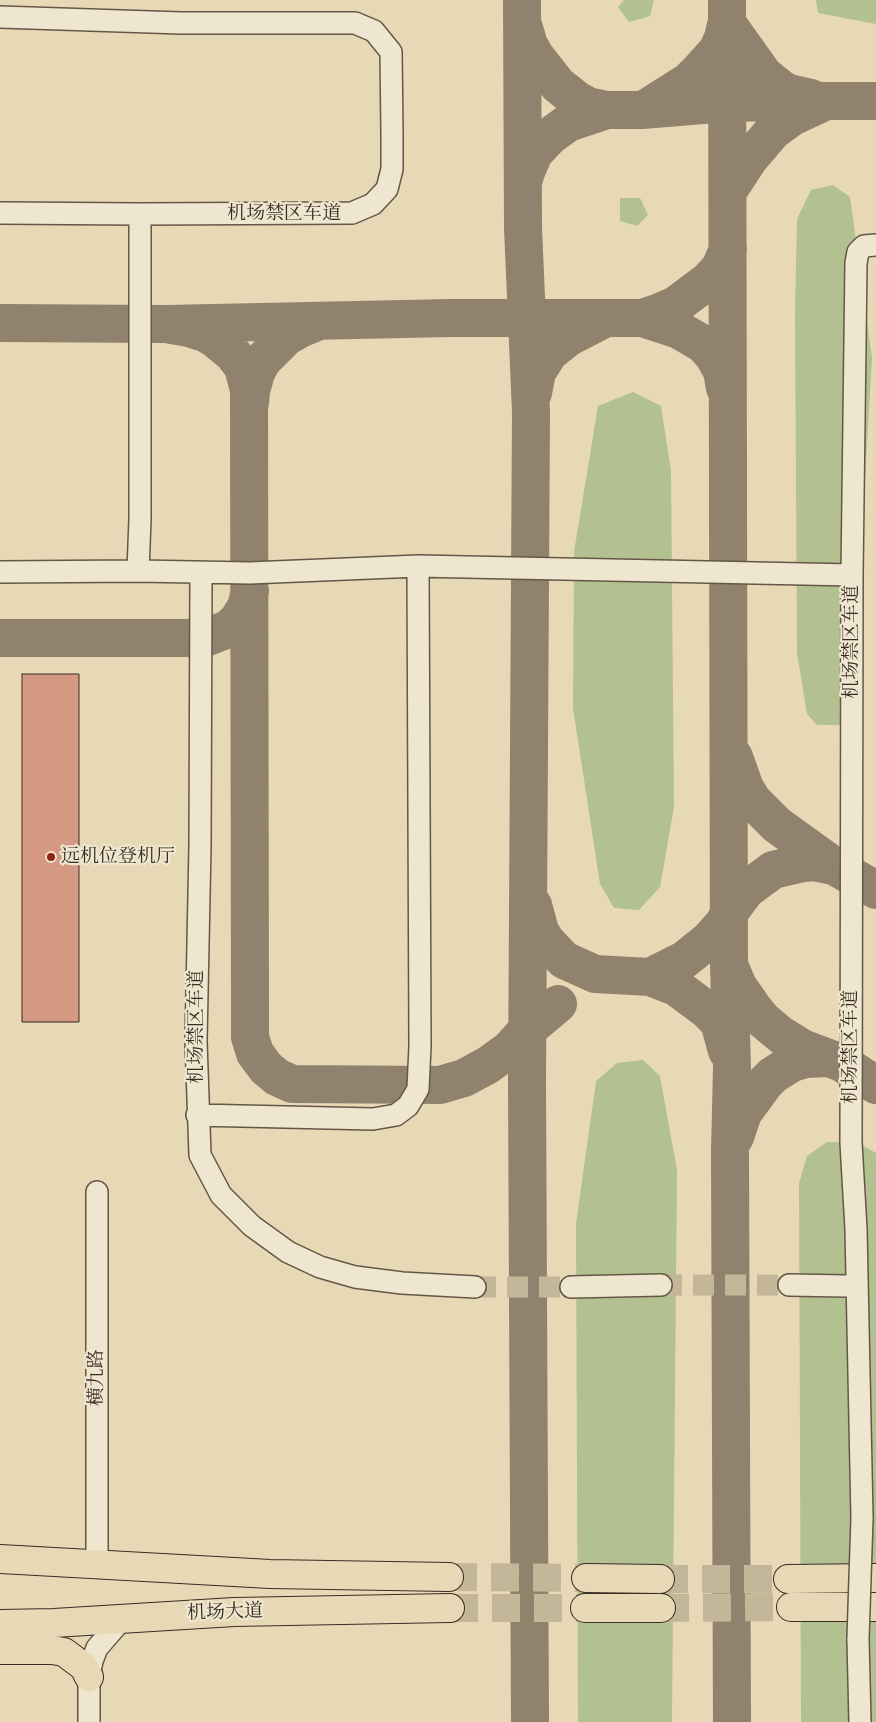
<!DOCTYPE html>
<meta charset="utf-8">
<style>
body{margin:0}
canvas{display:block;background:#e7d9b5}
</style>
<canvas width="876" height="1722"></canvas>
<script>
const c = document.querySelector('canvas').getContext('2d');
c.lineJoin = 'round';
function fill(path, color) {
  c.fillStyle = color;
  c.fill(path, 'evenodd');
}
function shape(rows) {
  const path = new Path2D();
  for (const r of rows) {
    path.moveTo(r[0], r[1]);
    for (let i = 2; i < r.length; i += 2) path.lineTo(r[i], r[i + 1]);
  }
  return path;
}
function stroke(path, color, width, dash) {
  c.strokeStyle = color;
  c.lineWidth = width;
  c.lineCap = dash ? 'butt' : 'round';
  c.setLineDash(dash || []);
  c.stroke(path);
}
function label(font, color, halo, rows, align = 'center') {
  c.font = font + ' "Libre Bodoni","Noto Serif SC",serif';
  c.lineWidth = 4.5;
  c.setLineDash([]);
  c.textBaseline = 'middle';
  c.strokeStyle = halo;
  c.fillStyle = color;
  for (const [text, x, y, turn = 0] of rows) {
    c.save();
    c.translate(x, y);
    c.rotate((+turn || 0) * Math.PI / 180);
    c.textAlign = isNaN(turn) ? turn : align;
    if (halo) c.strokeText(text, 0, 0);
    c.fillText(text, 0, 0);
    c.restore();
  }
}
fill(shape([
 [624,0,654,0,650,16,629,22,618,7],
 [816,0,876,0,876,24,818,13],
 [833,185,850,197,872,358,852,701,843,725,817,725,807,714,797,653,795,313,797,219,811,190],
 [620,198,640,198,648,215,637,226,620,221],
 [633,392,661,406,671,471,674,807,660,887,639,910,614,908,600,884,573,708,574,552,598,406],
 [643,1060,660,1076,677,1170,672,1722,578,1722,576,1224,596,1081,617,1063],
 [827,1142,858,1143,876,1153,876,1722,801,1722,799,1183,807,1156]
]), '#b3c08f');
stroke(shape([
 [522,0,523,228,531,412,527,1081,530,1722],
 [727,0,729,965,732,1068,730,1151,732,1722],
 [727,23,764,75,780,88,789,93,811,98],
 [524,28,529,45,536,57,558,85,577,100,588,106,607,110,642,110,727,103,826,101,876,101],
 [648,107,689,81,700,70,717,51,723,38,726,25],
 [523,182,526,172,534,153,550,136,568,123,607,110],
 [728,191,749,159,773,131,792,117,822,103],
 [642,318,679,330,703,344,713,355,722,371,725,388],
 [0,323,166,324,451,318,642,318,660,312,676,305,708,281,720,268,728,249],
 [166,324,189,328,205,333,215,339,233,354,243,367,249,390,250,1019,250,1037,255,1053,266,1068,277,1077,292,1084,440,1085,464,1078,488,1065,510,1049,527,1030,558,1004],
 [533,393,537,372,549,353,569,337,604,319],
 [250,403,251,391,256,373,262,361,286,337,300,329,317,322],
 [0,638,205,638,228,629,238,620,246,607,250,591],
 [734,757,745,788,753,801,777,825,834,866,876,890],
 [533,905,540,931,546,941,564,960,595,974,650,977,676,987,707,1010,719,1022,727,1051],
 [730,967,738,986,754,1009,763,1020,781,1035,802,1048,842,1063,876,1085],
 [650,977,684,960,709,940,724,923,729,913,746,890,773,870,803,863,814,862,834,866],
 [735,1137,743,1113,765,1083,773,1075,792,1063,805,1059,827,1058]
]), '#90826c', 38);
const building = shape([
 [22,674,79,674,79,1022,22,1022,22,674]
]);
fill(building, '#d49883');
stroke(building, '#382c24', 1);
stroke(shape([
 [661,1285,789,1285],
 [846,1286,876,1287],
 [475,1287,571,1287]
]), '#c4b698', 21, [21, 11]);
stroke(shape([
 [449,1577,586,1578],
 [660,1579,788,1579],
 [450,1608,585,1608],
 [661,1608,791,1607]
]), '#c4b698', 28, [28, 14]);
const minor = shape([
 [0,17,181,23,355,23,374,31,391,52,392,133,392,169,387,189,373,204,352,213,140,214,0,213],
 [138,571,140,519,140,214],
 [0,572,138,571,250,573,418,566,852,575],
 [201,573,200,846,196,1041,200,1155,221,1195,252,1226,288,1252,320,1267,355,1277,402,1283,475,1287],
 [197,1115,373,1119,396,1115,408,1106,418,1089,420,1046,418,566],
 [789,1285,846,1286],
 [571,1287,661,1285],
 [862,1518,856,1229,851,1143,852,575,856,263,858,252,864,246,876,245],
 [97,1563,97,1192],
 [858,1639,860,1722],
 [89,1722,89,1677,92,1661,97,1648,123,1618]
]);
const highway = shape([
 [0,1559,270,1574,449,1577],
 [586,1578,660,1579],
 [788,1579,876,1578],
 [791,1607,876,1607],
 [585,1608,661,1608],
 [0,1624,54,1623,234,1612,450,1608],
 [0,1650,52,1650,64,1652,84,1667,89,1677]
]);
stroke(minor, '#645748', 24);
stroke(highway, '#382c24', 30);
stroke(minor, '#efe6cf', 21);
stroke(highway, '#e7d9b5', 28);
const minorBridge = shape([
 [858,1639,862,1518]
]);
stroke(minorBridge, '#645748', 24, []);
stroke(minorBridge, '#efe6cf', 21);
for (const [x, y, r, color] of [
 [51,857,5,"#8f2418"]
]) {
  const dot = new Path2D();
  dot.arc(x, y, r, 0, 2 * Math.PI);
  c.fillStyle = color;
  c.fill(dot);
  stroke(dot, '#efe6cf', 2);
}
label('19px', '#382c24', '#efe6cf', [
 ["机场禁区车道",284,214],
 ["机场禁区车道",852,642,-90],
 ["机场禁区车道",197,1027,-90],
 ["机场禁区车道",851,1047,-90],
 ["横九路",97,1378,-90],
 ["机场大道",225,1613,-2]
]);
label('19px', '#382c24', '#efe6cf', [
 ["远机位登机厅",61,857]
], 'left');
</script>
